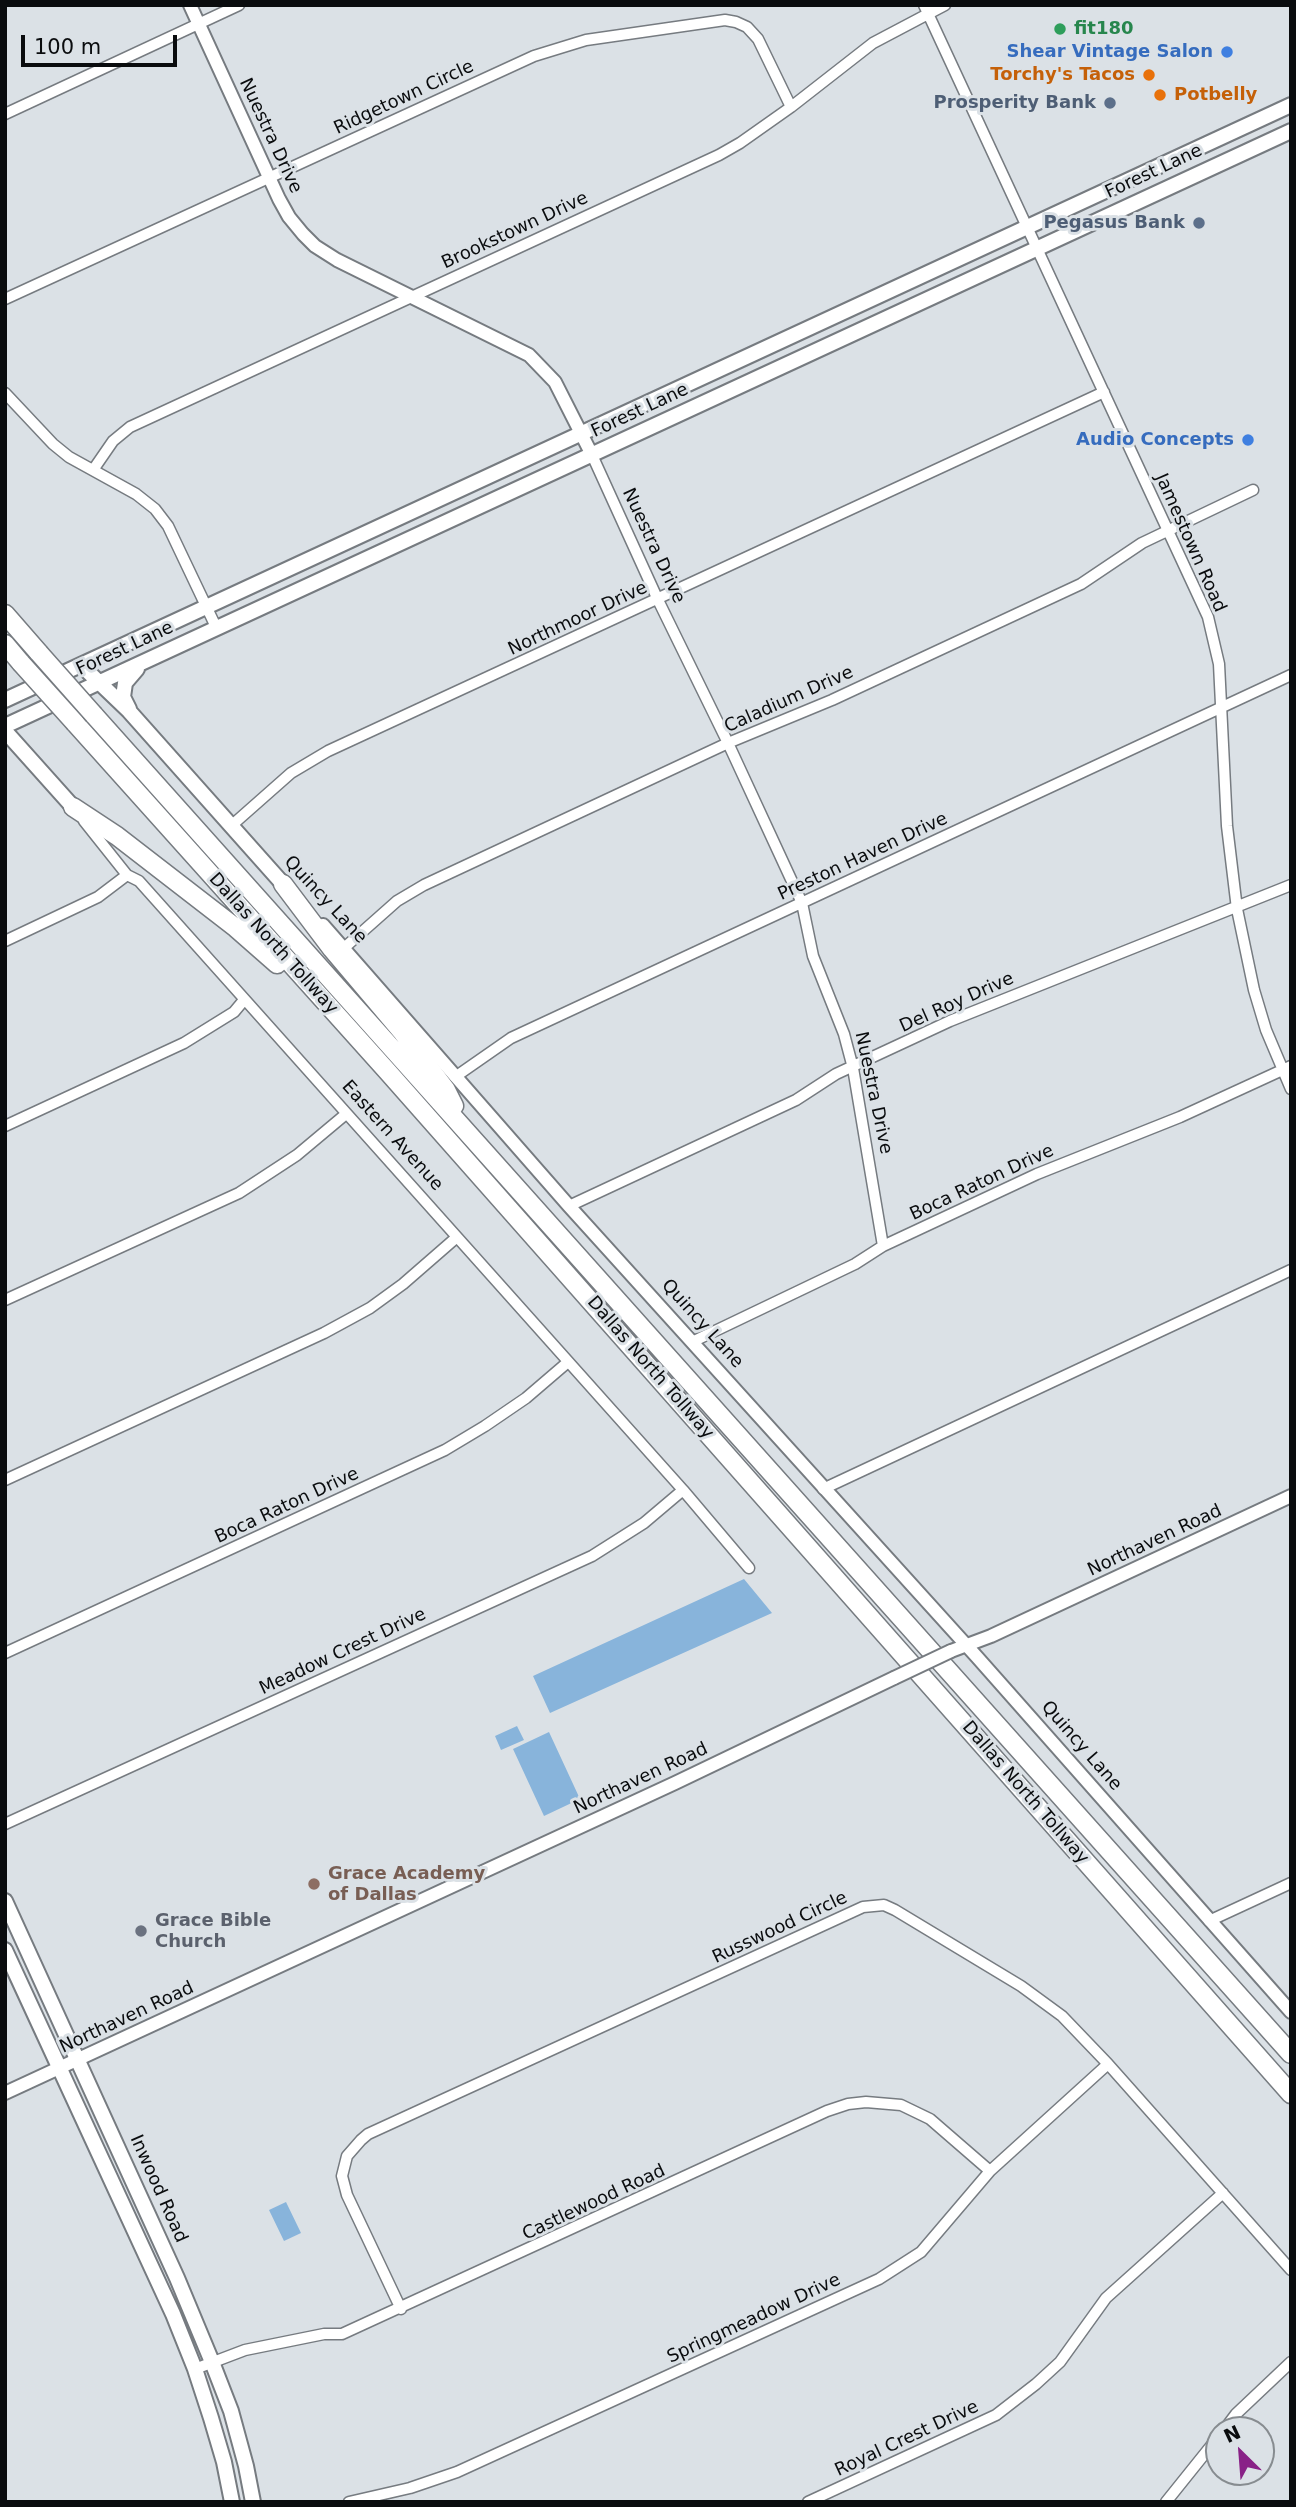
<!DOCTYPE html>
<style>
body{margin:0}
#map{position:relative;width:1296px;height:2507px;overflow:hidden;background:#dbe1e6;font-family:"DejaVu Sans",sans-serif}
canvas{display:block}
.frame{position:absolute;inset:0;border:7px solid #0a0c0e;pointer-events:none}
.north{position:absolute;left:1205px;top:2416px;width:70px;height:70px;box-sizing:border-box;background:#dbe1e6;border:2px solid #878c90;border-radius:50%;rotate:335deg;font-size:19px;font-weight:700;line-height:28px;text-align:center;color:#0a0c0e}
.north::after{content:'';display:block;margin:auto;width:24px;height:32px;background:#892187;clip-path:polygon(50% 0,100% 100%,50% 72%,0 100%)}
.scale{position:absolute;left:21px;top:35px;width:156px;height:32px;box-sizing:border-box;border:4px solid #0a0c0e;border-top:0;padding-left:9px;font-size:21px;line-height:24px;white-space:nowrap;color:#0a0c0e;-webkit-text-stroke:5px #dbe1e6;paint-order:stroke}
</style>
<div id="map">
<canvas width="1296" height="2507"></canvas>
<div class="frame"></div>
<div class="north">N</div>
<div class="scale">100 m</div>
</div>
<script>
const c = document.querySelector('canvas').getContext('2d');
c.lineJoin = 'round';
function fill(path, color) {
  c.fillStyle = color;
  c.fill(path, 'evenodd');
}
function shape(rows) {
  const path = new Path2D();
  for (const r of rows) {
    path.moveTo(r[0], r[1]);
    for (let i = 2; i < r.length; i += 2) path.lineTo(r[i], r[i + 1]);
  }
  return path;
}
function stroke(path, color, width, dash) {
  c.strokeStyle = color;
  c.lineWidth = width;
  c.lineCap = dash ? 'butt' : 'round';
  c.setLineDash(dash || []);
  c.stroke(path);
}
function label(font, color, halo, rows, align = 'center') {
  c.font = font + ' "DejaVu Sans",sans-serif';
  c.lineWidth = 6;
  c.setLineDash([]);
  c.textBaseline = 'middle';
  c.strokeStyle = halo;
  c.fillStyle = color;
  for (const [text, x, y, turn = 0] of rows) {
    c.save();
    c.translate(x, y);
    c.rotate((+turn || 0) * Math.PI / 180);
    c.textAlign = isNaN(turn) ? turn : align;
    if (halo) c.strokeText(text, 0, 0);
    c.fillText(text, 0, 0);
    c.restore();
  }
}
fill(shape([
 [744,1579,772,1613,550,1713,533,1676],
 [517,1726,524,1740,501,1750,495,1736],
 [549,1732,580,1799,544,1816,513,1749],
 [286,2202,301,2233,284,2241,269,2210]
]), '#88b4db');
const minor = shape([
 [924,5,1208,617,1219,664,1227,826,1237,909,1254,990,1266,1030,1291,1089],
 [5,114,239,5],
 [5,299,534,56,586,40,725,20,736,22,747,27,758,39,791,107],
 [5,393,53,444,69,457,136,494,155,509,168,526,216,627],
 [592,455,658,600,728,743,802,903,813,956,844,1034,853,1068,883,1246],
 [93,470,113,441,130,427,719,155,740,143,791,107,873,43,945,5],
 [84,821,127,875,139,881,683,1490,749,1568],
 [231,826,291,773,328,751,1104,392],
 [5,941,98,897,127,875],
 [344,948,397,901,424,885,728,743,832,700,1081,584,1142,543,1253,490],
 [455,1077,511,1038,1291,675],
 [5,1126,184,1043,234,1012,244,1000],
 [569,1206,796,1100,836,1074,950,1021,1291,885],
 [5,1300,239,1193,297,1155,346,1114],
 [692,1342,855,1264,883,1246,1037,1174,1180,1117,1291,1066],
 [5,1480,324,1333,370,1308,403,1284,457,1237],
 [823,1489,1291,1270],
 [5,1653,445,1450,485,1426,526,1398,568,1362],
 [5,1824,592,1556,644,1523,683,1490],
 [1209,1921,1291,1883],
 [401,2309,347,2195,342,2176,347,2156,361,2140,368,2134,863,1907,884,1905,895,1910,1021,1986,1062,2016,1108,2064,1291,2270],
 [195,2369,245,2350,324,2334,342,2334,827,2111,848,2104,866,2102,901,2105,930,2119,990,2171],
 [1224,2430,1236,2414,1291,2362],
 [349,2502,410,2488,457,2472,879,2279,921,2252,990,2171,1108,2064],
 [808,2502,996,2415,1036,2384,1060,2362,1106,2298,1223,2193],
 [1166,2502,1219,2436]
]);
const tertiary = shape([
 [190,5,279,199,289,217,303,234,315,246,337,260,529,355,555,382,592,455],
 [323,925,569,1206,977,1657,1291,2012],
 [951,1651,991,1636,1291,1496],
 [5,2093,675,1783,894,1678]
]);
const secondary = shape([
 [81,665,129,711,283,884],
 [5,700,1291,105],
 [129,709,123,697,125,683,137,669],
 [5,726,1291,131],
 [5,731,73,807],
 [5,1901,177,2278,212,2362,231,2411,246,2466,253,2502],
 [5,1950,173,2314,195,2369,211,2418,224,2462,232,2502]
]);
const motorway = shape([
 [5,614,39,653],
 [5,644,21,663],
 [94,715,1291,2054],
 [75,723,388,1072,1291,2094],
 [73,807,117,836,236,928,277,964],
 [283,884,332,949,403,1033,446,1090,454,1106]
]);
stroke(minor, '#767b80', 13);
stroke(tertiary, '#767b80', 16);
stroke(secondary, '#767b80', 18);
stroke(motorway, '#767b80', 21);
stroke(minor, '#fff', 10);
stroke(tertiary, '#fff', 12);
stroke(secondary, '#fff', 14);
stroke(motorway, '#fff', 18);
const tertiaryBridge = shape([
 [894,1678,951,1651]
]);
const motorwayBridge = shape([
 [39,653,94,715],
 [21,663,75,723]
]);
stroke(tertiaryBridge, '#767b80', 16, []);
stroke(motorwayBridge, '#767b80', 21, []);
stroke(tertiaryBridge, '#fff', 12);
stroke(motorwayBridge, '#fff', 18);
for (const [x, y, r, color] of [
 [1060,29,7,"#2e9e5b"],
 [1227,52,7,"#3f7fe0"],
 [1149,75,7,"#e8710a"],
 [1160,95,7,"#e8710a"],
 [1110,103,7,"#5c6f8a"],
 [1199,223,7,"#5c6f8a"],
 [1248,440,7,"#3f7fe0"],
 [314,1884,7,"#8d6e63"],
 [141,1931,7,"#6b7280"]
]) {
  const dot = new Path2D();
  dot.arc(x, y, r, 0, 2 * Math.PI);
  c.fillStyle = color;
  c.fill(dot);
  stroke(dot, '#dbe1e6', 2.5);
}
label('bold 18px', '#27864d', '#dbe1e6', [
 ["fit180",1074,29]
], 'left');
label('bold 18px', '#366cbe', '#dbe1e6', [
 ["Shear Vintage Salon",1213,52],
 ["Audio Concepts",1234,440]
], 'right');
label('bold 18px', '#c56008', '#dbe1e6', [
 ["Torchy's Tacos",1135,75],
 ["Potbelly",1174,95,"left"]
], 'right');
label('18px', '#0a0c0e', '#dbe1e6', [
 ["Ridgetown Circle",404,98,-25],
 ["Nuestra Drive",270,136,65],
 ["Forest Lane",1154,172,-25],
 ["Brookstown Drive",515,231,-25],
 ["Forest Lane",640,411,-25],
 ["Jamestown Road",1190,543,66],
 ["Nuestra Drive",653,546,65],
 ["Northmoor Drive",578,619,-25],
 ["Forest Lane",125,649,-25],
 ["Caladium Drive",789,700,-24],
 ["Preston Haven Drive",863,857,-25],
 ["Quincy Lane",325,900,47],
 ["Dallas North Tollway",273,944,48],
 ["Del Roy Drive",957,1003,-24],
 ["Nuestra Drive",873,1093,78],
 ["Eastern Avenue",392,1136,48],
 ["Boca Raton Drive",982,1183,-25],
 ["Quincy Lane",702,1324,48],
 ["Dallas North Tollway",650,1368,49],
 ["Boca Raton Drive",287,1506,-25],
 ["Northaven Road",1155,1541,-25],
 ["Meadow Crest Drive",343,1652,-25],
 ["Quincy Lane",1081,1746,49],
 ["Northaven Road",641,1779,-25],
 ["Dallas North Tollway",1025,1793,49],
 ["Russwood Circle",780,1928,-25],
 ["Northaven Road",127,2018,-25],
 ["Inwood Road",158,2189,66],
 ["Castlewood Road",594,2203,-25],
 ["Springmeadow Drive",754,2319,-25],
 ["Royal Crest Drive",907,2439,-25]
]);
label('bold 18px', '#4e5e75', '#dbe1e6', [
 ["Prosperity Bank",1096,103],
 ["Pegasus Bank",1185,223]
], 'right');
label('bold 18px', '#785e54', '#dbe1e6', [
 ["Grace Academy",328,1874],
 ["of Dallas",328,1895]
], 'left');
label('bold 18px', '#5b616d', '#dbe1e6', [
 ["Grace Bible",155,1921],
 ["Church",155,1942]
], 'left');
</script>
